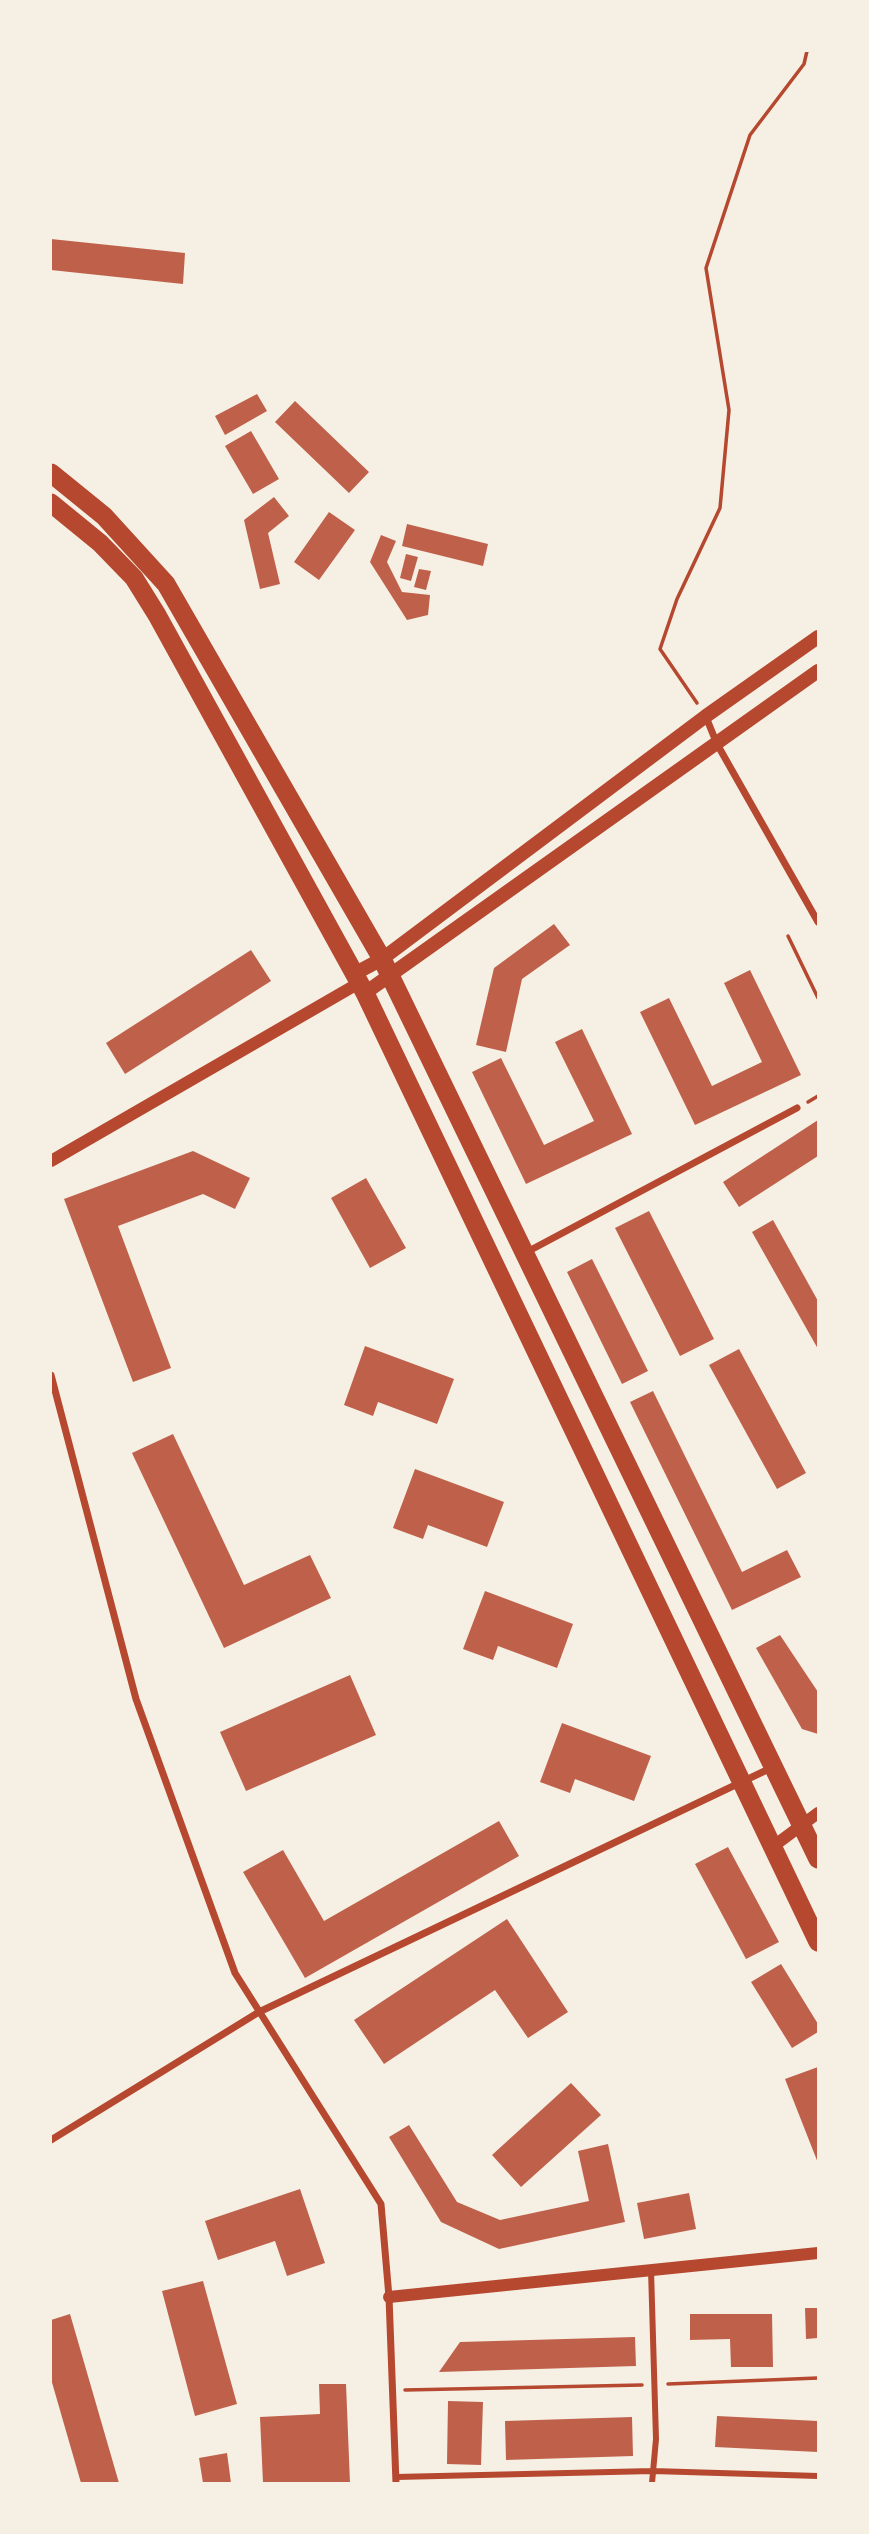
<!DOCTYPE html>
<style>
body{margin:0}
#map{position:relative;width:869px;height:2534px;overflow:hidden;background:#f6efe4;font-family:Commissioner,sans-serif}
canvas{display:block}
.frame{position:absolute;inset:0;border:52px solid #f6efe4;pointer-events:none}
</style>
<div id="map">
<canvas width="869" height="2534"></canvas>
<div class="frame"></div>
</div>
<script>
const c = document.querySelector('canvas').getContext('2d');
c.lineJoin = 'round';
function fill(path, color) {
  c.fillStyle = color;
  c.fill(path, 'evenodd');
}
function shape(rows) {
  const path = new Path2D();
  for (const r of rows) {
    path.moveTo(r[0], r[1]);
    for (let i = 2; i < r.length; i += 2) path.lineTo(r[i], r[i + 1]);
  }
  return path;
}
function stroke(path, color, width, dash) {
  c.strokeStyle = color;
  c.lineWidth = width;
  c.lineCap = dash ? 'butt' : 'round';
  c.setLineDash(dash || []);
  c.stroke(path);
}
fill(shape([
 [51,239,185,253,183,284,51,270],
 [257,394,267,411,225,435,215,416],
 [295,401,369,472,349,493,275,422],
 [251,431,279,479,253,494,225,446],
 [274,497,289,516,268,533,280,584,260,589,244,520],
 [329,512,355,530,319,580,294,562],
 [407,524,488,544,483,566,402,546],
 [381,535,396,541,387,562,402,592,430,595,428,615,407,620,370,562],
 [406,554,418,557,411,581,400,578],
 [419,569,431,571,426,590,414,587],
 [554,924,570,945,522,979,506,1052,476,1045,494,968],
 [251,950,271,981,125,1074,106,1043],
 [750,970,801,1075,695,1125,640,1012,669,998,712,1086,762,1062,724,983],
 [582,1029,632,1134,526,1184,472,1072,501,1058,544,1145,594,1121,555,1042],
 [818,1120,818,1156,739,1207,723,1182],
 [193,1151,250,1178,235,1209,203,1194,118,1226,171,1368,133,1382,64,1199],
 [366,1178,406,1248,370,1268,331,1198],
 [649,1211,714,1339,680,1356,615,1228],
 [773,1220,818,1301,818,1349,752,1232],
 [592,1259,648,1371,622,1384,567,1272],
 [365,1346,454,1379,437,1424,378,1402,373,1416,344,1405],
 [739,1349,806,1473,777,1489,709,1365],
 [653,1391,742,1572,787,1550,801,1577,732,1610,630,1402],
 [173,1434,244,1585,310,1555,331,1598,224,1648,132,1453],
 [415,1469,504,1502,487,1547,428,1525,423,1539,393,1528],
 [485,1591,573,1624,557,1668,498,1646,493,1660,463,1649],
 [780,1635,818,1692,818,1734,802,1729,756,1648],
 [350,1675,376,1735,246,1791,220,1732],
 [562,1723,651,1756,634,1801,575,1779,570,1793,540,1782],
 [499,1821,519,1856,305,1978,243,1872,283,1850,324,1921],
 [728,1847,779,1942,746,1959,695,1864],
 [507,1919,568,2012,528,2038,495,1990,384,2064,354,2020],
 [781,1964,818,2024,818,2032,792,2048,751,1982],
 [818,2067,818,2163,785,2079],
 [571,2083,601,2115,521,2187,492,2155],
 [409,2125,457,2202,500,2220,589,2201,578,2151,608,2144,625,2222,499,2249,441,2222,389,2137],
 [300,2189,325,2263,287,2276,275,2241,218,2260,205,2221],
 [689,2193,696,2229,644,2239,637,2203],
 [203,2281,237,2404,195,2416,162,2291],
 [805,2308,818,2308,818,2338,806,2339],
 [70,2314,119,2483,81,2483,51,2379,51,2320],
 [690,2314,772,2314,773,2367,731,2367,730,2339,690,2340],
 [635,2337,636,2366,439,2372,460,2342],
 [319,2384,346,2384,350,2483,263,2483,260,2417,320,2414],
 [448,2401,483,2402,481,2465,447,2464],
 [717,2416,818,2421,818,2452,715,2447],
 [632,2417,633,2456,506,2460,505,2421],
 [227,2453,231,2483,203,2483,199,2458]
]), '#bf614a');
stroke(shape([
 [697,703,660,649,677,599,720,508,729,410,706,268,750,135,804,64,807,51],
 [788,936,818,998],
 [808,1102,818,1096],
 [668,2384,818,2378],
 [405,2390,642,2385]
]), '#b5482f', 3.5);
stroke(shape([
 [651,2270,656,2439,652,2483],
 [396,2477,653,2471,818,2476]
]), '#b5482f', 6);
stroke(shape([
 [706,717,717,744,818,922],
 [525,1253,797,1108],
 [51,1375,136,1699,235,1973,381,2204,389,2297,396,2483],
 [51,2140,259,2012,771,1768]
]), '#b5482f', 7);
stroke(shape([
 [51,1161,359,983],
 [771,1848,818,1813],
 [389,2297,818,2253]
]), '#b5482f', 12);
stroke(shape([
 [354,974,382,959,706,716,818,637],
 [365,993,818,671]
]), '#b5482f', 14);
stroke(shape([
 [51,473,104,516,166,584,382,959,818,1859],
 [51,503,100,543,134,578,157,615,365,993,818,1942]
]), '#b5482f', 19);
</script>
